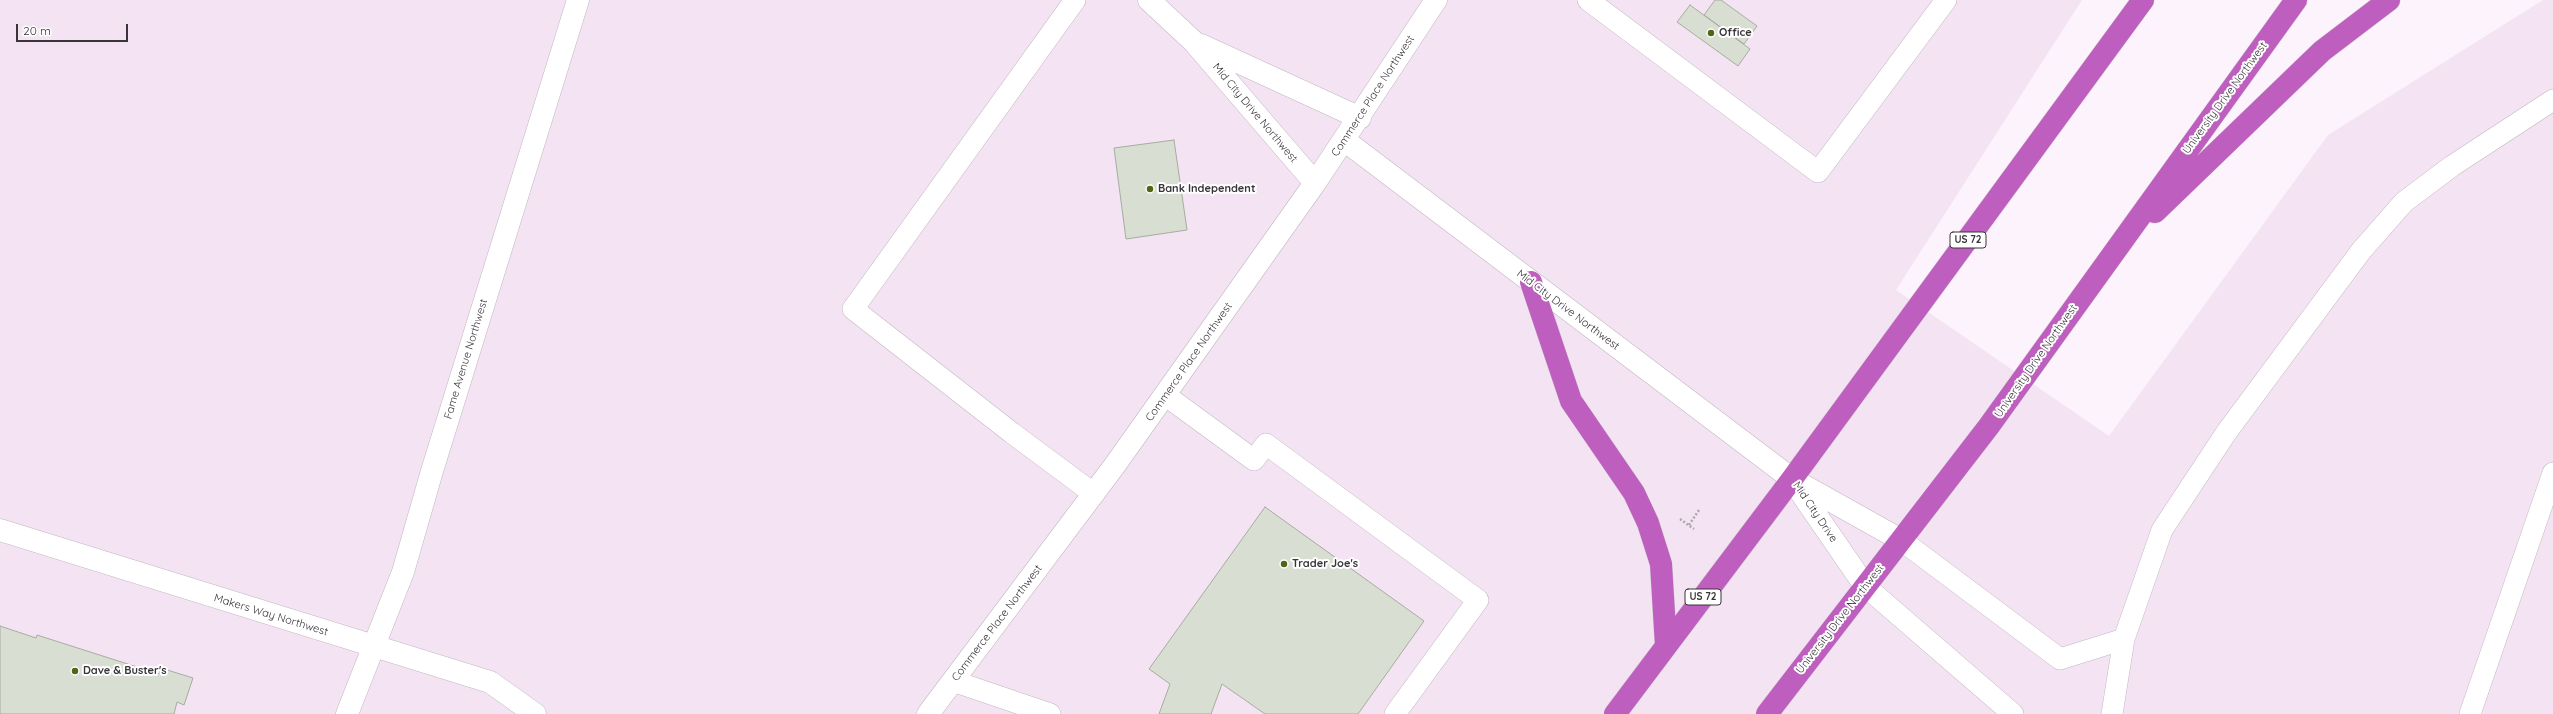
<!DOCTYPE html>
<style>
body{margin:0}
#map{position:relative;width:2553px;height:714px;overflow:hidden;background:#fdf3fc;font-family:Quicksand,sans-serif}
canvas{display:block}
.scale{position:absolute;left:16px;top:24px;width:112px;height:18px;box-sizing:border-box;border:2px solid #383438;border-top:0;padding-left:5px;font-size:12px;line-height:14px;white-space:nowrap;color:#383438;-webkit-text-stroke:3px #fff;paint-order:stroke}
</style>
<div id="map">
<canvas width="2553" height="714"></canvas>
<div class="scale">20 m</div>
</div>
<script>
const c = document.querySelector('canvas').getContext('2d');
c.lineJoin = 'round';
function fill(path, color) {
  c.fillStyle = color;
  c.fill(path, 'evenodd');
}
function shape(rows) {
  const path = new Path2D();
  for (const r of rows) {
    path.moveTo(r[0], r[1]);
    for (let i = 2; i < r.length; i += 2) path.lineTo(r[i], r[i + 1]);
  }
  return path;
}
function stroke(path, color, width, dash) {
  c.strokeStyle = color;
  c.lineWidth = width;
  c.lineCap = dash ? 'butt' : 'round';
  c.setLineDash(dash || []);
  c.stroke(path);
}
function label(font, color, halo, rows, align = 'center') {
  c.font = font + ' Quicksand,sans-serif';
  c.lineWidth = 4;
  c.setLineDash([]);
  c.textBaseline = 'middle';
  c.strokeStyle = halo;
  c.fillStyle = color;
  for (const [text, x, y, turn = 0] of rows) {
    c.save();
    c.translate(x, y);
    c.rotate((+turn || 0) * Math.PI / 180);
    c.textAlign = isNaN(turn) ? turn : align;
    if (halo) c.strokeText(text, 0, 0);
    c.fillText(text, 0, 0);
    c.restore();
  }
}
fill(shape([
 [0,0,2082,0,1896,290,2109,436,2328,135,2543,0,2553,0,2553,714,0,714]
]), '#f4e4f3');
const building = shape([
 [1715,0,1721,0,1757,26,1744,44,1704,15,1715,0],
 [1690,5,1750,49,1738,66,1677,22,1690,5],
 [1174,140,1187,230,1126,239,1114,148,1174,140],
 [1265,507,1424,621,1358,714,1265,714,1222,684,1211,714,1159,714,1170,684,1149,669,1265,507],
 [0,626,36,638,37,635,159,674,161,668,193,678,184,705,177,702,174,714,0,714,0,626]
]);
fill(building, '#d9ded3');
stroke(building, '#a7aca1', 1);
const lane = shape([
 [1075,0,853,309,1012,433,1094,494],
 [1588,0,1818,172,1946,0],
 [1165,395,1254,460,1266,444,1478,600,1395,714],
 [1901,540,2060,659,2124,639,2162,530,2226,433,2361,251,2404,202,2452,166,2553,100],
 [1865,586,2013,714],
 [953,681,1050,714],
 [2112,714,2124,639],
 [2470,714,2553,473]
]);
const street = shape([
 [1149,0,1194,42,1315,183],
 [1201,45,1360,118],
 [1344,140,1792,479,1901,540],
 [1795,484,1865,586],
 [0,530,490,682,535,714],
 [347,714,403,572,432,471,578,0],
 [928,714,1115,465,1315,183,1436,0]
]);
const highway = shape([
 [2155,212,2322,51,2389,0],
 [1531,282,1571,401,1634,493,1648,523,1661,564,1666,646],
 [1615,714,1792,479,2143,0],
 [1767,714,1989,426,2296,0]
]);
stroke(lane, '#c1b7c0', 22);
stroke(street, '#c1b7c0', 23);
stroke(highway, '#d7d6d7', 23);
stroke(shape([
 [1680,519,1694,529],
 [1689,525,1699,510]
]), '#aea6ad', 2.5, [2, 2]);
stroke(lane, '#fff', 21);
stroke(street, '#fff', 22);
stroke(highway, '#be5ebf', 22);
for (const [x, y, r, color] of [
 [1711,33,4,"#4f6615"],
 [1150,189,4,"#4f6615"],
 [1284,564,4,"#4f6615"],
 [75,671,4,"#4f6615"]
]) {
  const dot = new Path2D();
  dot.arc(x, y, r, 0, 2 * Math.PI);
  c.fillStyle = color;
  c.fill(dot);
  stroke(dot, '#fff', 1.5);
}
for (const [x, y, w] of [
 [1968,240,36],
 [1703,597,36]
]) {
  const box = new Path2D();
  box.roundRect(x - w / 2, y - 8, w, 16, 3);
  c.fillStyle = '#fff';
  c.fill(box);
  stroke(box, '#383438', 1);
}
label('bold 10px', '#383438', null, [
 ["US 72",1968,240],
 ["US 72",1703,597]
]);
label('bold 11px', '#383438', '#fff', [
 ["Office",1719,33],
 ["Bank Independent",1158,189],
 ["Trader Joe's",1292,564],
 ["Dave & Buster's",83,671]
], 'left');
label('11px', '#383438', '#fff', [
 ["Commerce Place Northwest",1373,96,-57],
 ["University Drive Northwest",2225,98,-54],
 ["Mid City Drive Northwest",1255,113,50],
 ["Mid City Drive Northwest",1568,310,37],
 ["Fame Avenue Northwest",466,359,-73],
 ["University Drive Northwest",2036,361,-55],
 ["Commerce Place Northwest",1189,362,-55],
 ["Mid City Drive",1815,512,56],
 ["Makers Way Northwest",271,615,17],
 ["University Drive Northwest",1840,619,-52],
 ["Commerce Place Northwest",997,623,-53]
]);
</script>
